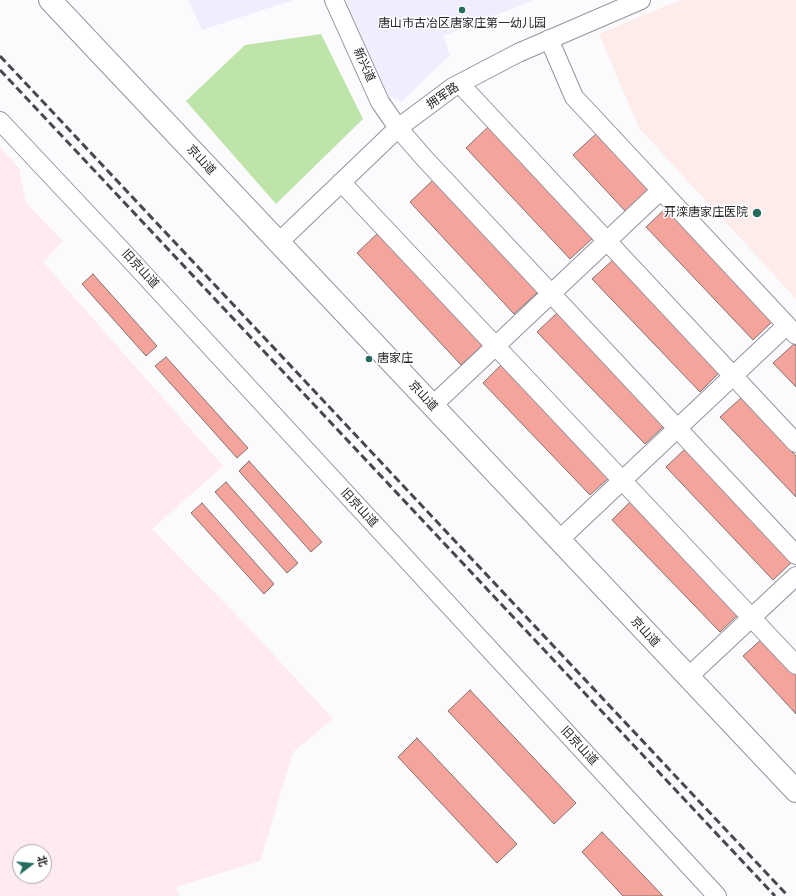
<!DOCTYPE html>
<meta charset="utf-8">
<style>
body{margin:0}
#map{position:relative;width:796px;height:896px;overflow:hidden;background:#fbfafd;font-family:"Libre Baskerville","Noto Sans SC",serif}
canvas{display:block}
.north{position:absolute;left:12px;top:844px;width:40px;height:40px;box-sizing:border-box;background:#fff;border:1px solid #a7a7a9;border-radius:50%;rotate:74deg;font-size:11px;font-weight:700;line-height:16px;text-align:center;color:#242328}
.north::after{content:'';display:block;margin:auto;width:14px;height:18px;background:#256b5e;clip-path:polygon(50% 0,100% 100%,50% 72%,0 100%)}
</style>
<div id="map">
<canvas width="796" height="896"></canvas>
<div class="north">北</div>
</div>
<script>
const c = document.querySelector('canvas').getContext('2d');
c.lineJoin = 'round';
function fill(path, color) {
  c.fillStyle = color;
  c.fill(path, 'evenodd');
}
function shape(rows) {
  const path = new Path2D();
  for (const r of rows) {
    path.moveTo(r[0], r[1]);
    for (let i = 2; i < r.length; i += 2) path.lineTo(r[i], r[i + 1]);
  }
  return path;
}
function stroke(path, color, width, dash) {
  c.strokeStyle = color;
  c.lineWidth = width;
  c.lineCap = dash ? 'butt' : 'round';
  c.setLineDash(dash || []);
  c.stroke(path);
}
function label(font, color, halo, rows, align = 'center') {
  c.font = font + ' "Libre Baskerville","Noto Sans SC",serif';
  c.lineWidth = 3;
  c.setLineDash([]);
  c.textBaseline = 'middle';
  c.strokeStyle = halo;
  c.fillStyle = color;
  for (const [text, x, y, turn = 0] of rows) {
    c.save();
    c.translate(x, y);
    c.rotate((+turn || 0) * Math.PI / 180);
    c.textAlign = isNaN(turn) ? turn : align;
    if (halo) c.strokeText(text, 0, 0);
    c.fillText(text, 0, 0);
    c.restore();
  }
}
fill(shape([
 [188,0,293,0,202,30],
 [346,0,532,0,532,1,443,36,450,55,401,102,388,96]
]), '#f1edff');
fill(shape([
 [0,147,19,168,26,203,63,241,43,262,223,466,152,529,250,629,333,719,293,752,260,861,176,887,179,896,0,896],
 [20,852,44,852,44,876,20,876]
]), '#ffeaf1');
fill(shape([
 [680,0,796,0,796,299,639,128,599,34]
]), '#fdecea');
fill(shape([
 [321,34,363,119,276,204,186,101,245,45]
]), '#bfe4a9');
const building = shape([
 [489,126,594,237,570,259,466,148,489,126],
 [596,134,650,191,627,213,573,155,596,134],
 [433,180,538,292,514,314,410,202,433,180],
 [666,208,774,320,753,340,646,227,666,208],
 [380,231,485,343,461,365,357,253,380,231],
 [613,260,720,372,700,392,592,279,613,260],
 [93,274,157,346,146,356,82,284,93,274],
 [558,312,665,425,645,444,537,332,558,312],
 [794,344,796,346,796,387,773,363,794,344],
 [166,357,248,448,237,458,155,366,166,357],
 [503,363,611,476,590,495,483,383,503,363],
 [741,398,796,456,796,497,720,417,741,398],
 [686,448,794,560,773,580,666,467,686,448],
 [249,461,322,542,311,552,239,471,249,461],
 [226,482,298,563,287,573,215,492,226,482],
 [632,500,740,613,720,632,612,520,632,500],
 [202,503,274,584,264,594,191,513,202,503],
 [764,637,796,672,796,714,743,656,764,637],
 [470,690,576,803,554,824,448,711,470,690],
 [417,738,517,844,497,863,398,757,417,738],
 [602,832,663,896,623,896,582,852,602,832]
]);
fill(building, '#f5a49c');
stroke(building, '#817270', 1);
const minor = shape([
 [334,0,380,102,398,128,425,159,796,555],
 [549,39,574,97,796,335],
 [460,84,796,443],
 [0,121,126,255,717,896],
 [341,182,796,665],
 [278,243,398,128,453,87,518,53,641,0],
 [432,406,661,190],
 [559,540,787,325],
 [688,677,796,576]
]);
const highway = shape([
 [50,0,796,791]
]);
stroke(minor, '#94929f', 20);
stroke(highway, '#94929f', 24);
stroke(minor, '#fff', 18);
stroke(highway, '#fff', 22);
stroke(shape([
 [0,56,788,896],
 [0,70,775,896]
]), '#49484d', 3, [8, 4]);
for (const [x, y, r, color] of [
 [462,10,4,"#256b5e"],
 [757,213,5,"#256b5e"],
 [369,359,4,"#256b5e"]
]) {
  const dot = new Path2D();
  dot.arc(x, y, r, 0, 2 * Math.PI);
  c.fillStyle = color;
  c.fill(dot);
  stroke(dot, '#fff', 1.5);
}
label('12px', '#242328', '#fff', [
 ["唐山市古冶区唐家庄第一幼儿园",462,24],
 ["开滦唐家庄医院",748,213,"right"],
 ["唐家庄",377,359,"left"]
]);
label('12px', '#242328', '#fff', [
 ["新兴道",364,65,66],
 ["拥军路",443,96,-34],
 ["京山道",201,160,47],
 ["旧京山道",140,269,47],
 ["京山道",423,396,47],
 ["旧京山道",359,508,47],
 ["京山道",645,632,47],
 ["旧京山道",579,746,47]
]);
</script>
